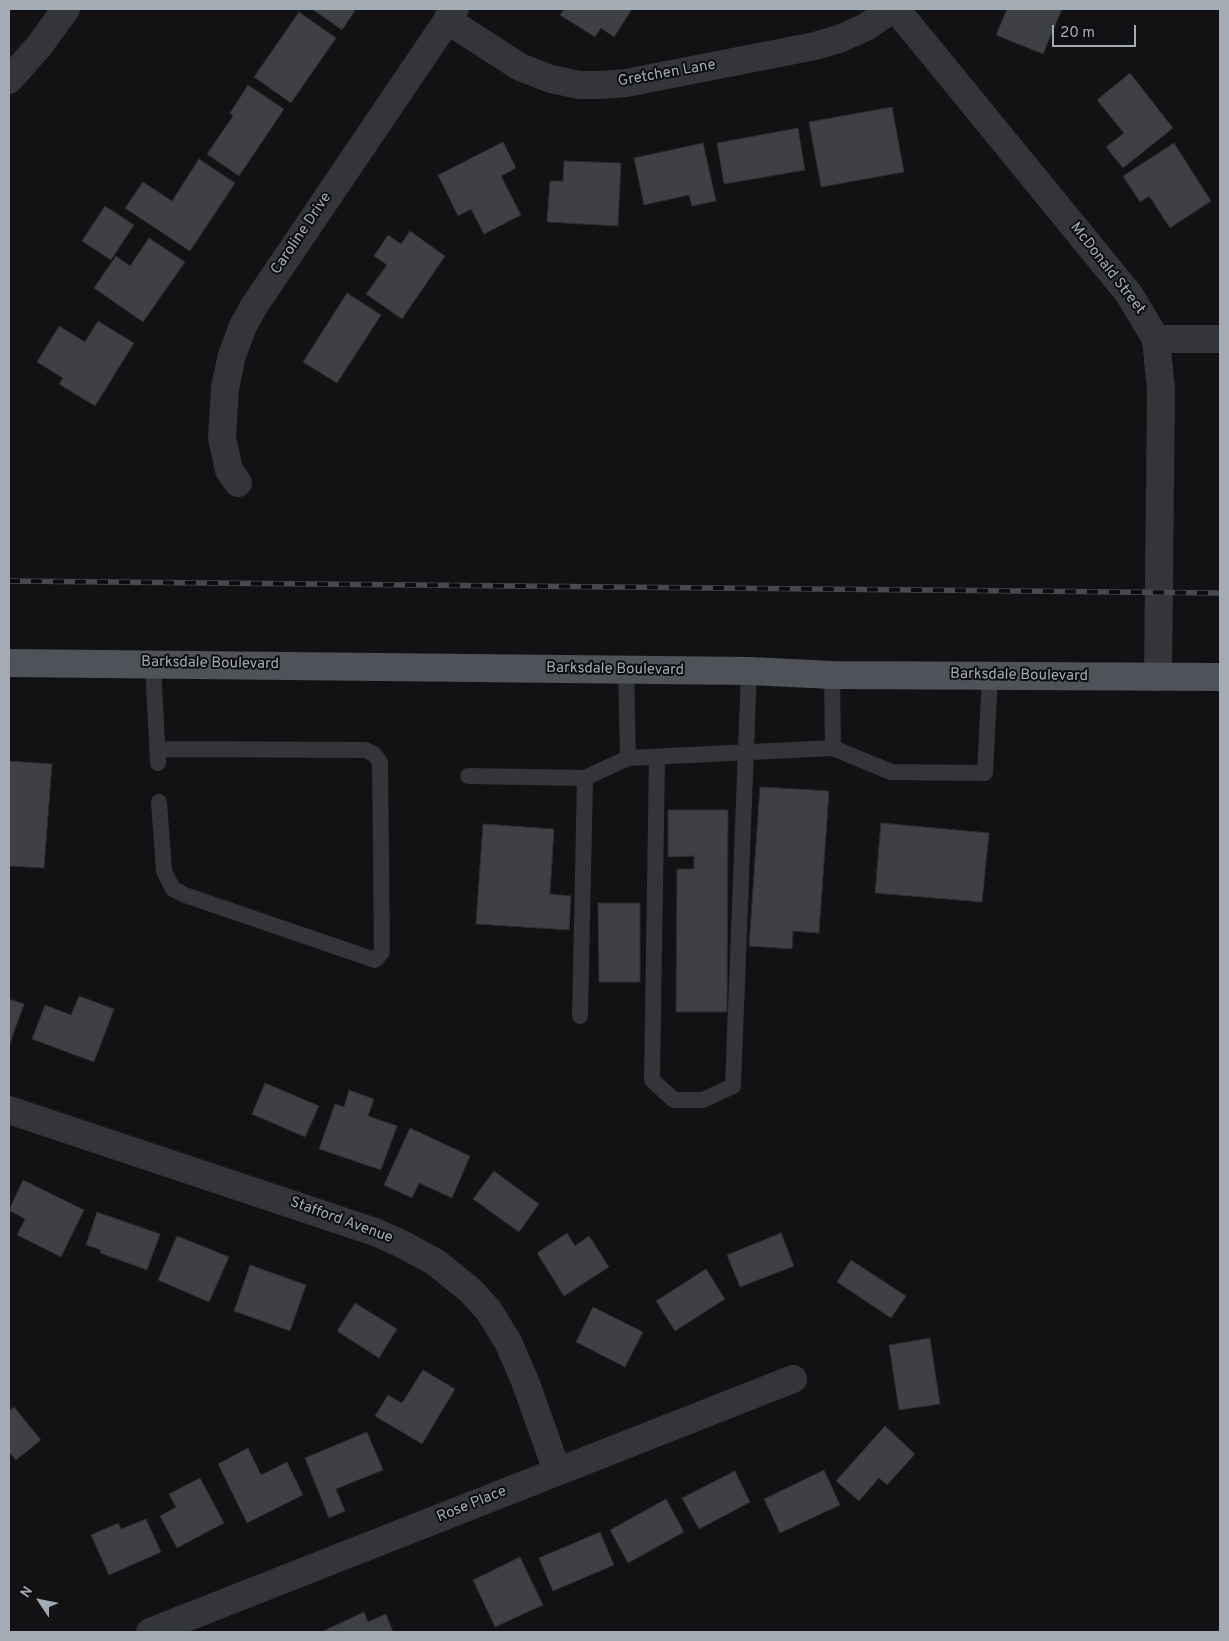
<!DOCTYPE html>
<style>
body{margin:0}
#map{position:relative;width:1229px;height:1641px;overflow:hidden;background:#121214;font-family:Overpass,sans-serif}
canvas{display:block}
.frame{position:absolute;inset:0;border:10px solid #a3abb5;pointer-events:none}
.north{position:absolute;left:15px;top:1576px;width:50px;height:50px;-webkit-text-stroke:4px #0d0d0f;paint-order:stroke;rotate:304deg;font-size:14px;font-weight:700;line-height:20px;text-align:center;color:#a3abb5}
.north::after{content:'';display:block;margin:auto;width:18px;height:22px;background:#a3abb5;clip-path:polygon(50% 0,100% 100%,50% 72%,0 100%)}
.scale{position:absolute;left:1052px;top:25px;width:84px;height:22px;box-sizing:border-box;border:2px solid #a3abb5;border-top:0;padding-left:6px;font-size:15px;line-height:18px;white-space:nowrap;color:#a3abb5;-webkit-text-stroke:4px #0d0d0f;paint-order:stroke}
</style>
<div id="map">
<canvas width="1229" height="1641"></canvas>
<div class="frame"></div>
<div class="north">N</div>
<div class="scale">20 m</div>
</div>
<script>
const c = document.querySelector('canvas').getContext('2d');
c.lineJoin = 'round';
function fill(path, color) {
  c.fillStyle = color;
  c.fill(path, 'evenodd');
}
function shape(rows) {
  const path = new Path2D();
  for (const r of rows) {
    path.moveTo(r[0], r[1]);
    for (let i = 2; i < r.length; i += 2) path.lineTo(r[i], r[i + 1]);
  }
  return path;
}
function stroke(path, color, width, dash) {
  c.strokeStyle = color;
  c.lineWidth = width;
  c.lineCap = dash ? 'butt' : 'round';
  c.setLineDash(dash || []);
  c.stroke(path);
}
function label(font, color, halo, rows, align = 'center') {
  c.font = font + ' Overpass,sans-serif';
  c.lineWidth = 4;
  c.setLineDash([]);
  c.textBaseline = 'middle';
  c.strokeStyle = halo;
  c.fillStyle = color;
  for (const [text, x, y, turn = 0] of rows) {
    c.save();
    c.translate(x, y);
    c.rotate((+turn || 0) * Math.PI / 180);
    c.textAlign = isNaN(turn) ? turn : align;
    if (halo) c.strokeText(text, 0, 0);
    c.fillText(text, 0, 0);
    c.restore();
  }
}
const building = shape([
 [312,9,356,9,342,30,312,9],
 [564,9,632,9,614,37,601,28,595,37,560,15,564,9],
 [1007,9,1062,9,1043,54,996,35,1007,9],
 [299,12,336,38,291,103,254,77,299,12],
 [1130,73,1173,128,1123,168,1106,147,1124,133,1097,100,1130,73],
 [248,85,284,109,239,176,207,154,233,116,230,113,248,85],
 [892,107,904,172,821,187,809,122,892,107],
 [798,128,805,170,724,184,717,143,798,128],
 [503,142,516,168,501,176,521,215,484,234,471,209,458,216,438,175,503,142],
 [703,143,716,201,692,206,689,195,644,205,634,158,703,143],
 [1174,143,1211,201,1170,228,1149,196,1140,202,1123,176,1174,143],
 [199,159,235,183,190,251,125,208,143,182,172,201,199,159],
 [564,161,621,163,618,226,547,222,550,181,563,181,564,161],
 [105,206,134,225,111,260,82,241,105,206],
 [410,231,445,256,402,319,366,294,387,265,374,256,388,235,401,244,410,231],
 [149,238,185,262,143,322,94,288,116,256,130,266,149,238],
 [347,293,381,315,337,383,303,362,347,293],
 [98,321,134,343,95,406,59,384,63,378,37,362,59,326,85,342,98,321],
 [9,761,52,764,44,868,9,866,9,761],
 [760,787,829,791,819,933,793,931,792,949,749,946,760,787],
 [668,810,728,810,727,1012,676,1012,677,869,694,869,694,856,668,857,668,810],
 [881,823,989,833,982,902,875,893,881,823],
 [483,824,554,829,550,894,571,896,569,930,476,924,483,824],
 [598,903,640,903,640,982,599,982,598,903],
 [79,996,114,1009,94,1062,32,1039,45,1005,71,1015,79,996],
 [9,999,24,1004,9,1046,9,999],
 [265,1083,319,1106,305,1137,252,1114,265,1083],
 [349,1090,374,1099,368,1116,397,1126,381,1170,319,1149,335,1104,344,1107,349,1090],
 [410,1128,470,1156,452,1198,419,1183,412,1198,384,1185,410,1128],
 [494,1171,539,1204,519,1232,473,1199,494,1171],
 [23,1180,84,1210,61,1257,17,1235,25,1219,9,1210,23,1180],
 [97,1212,160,1234,147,1270,100,1253,101,1250,86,1245,97,1212],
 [567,1233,575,1246,589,1236,609,1267,564,1296,537,1253,567,1233],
 [781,1233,794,1266,740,1287,727,1255,781,1233],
 [177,1236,229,1257,209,1302,158,1280,177,1236],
 [851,1260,906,1296,891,1318,837,1282,851,1260],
 [250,1265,306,1285,290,1331,234,1311,250,1265],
 [706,1269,725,1299,675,1331,656,1301,706,1269],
 [355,1303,397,1329,379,1358,337,1331,355,1303],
 [593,1307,643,1332,625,1367,576,1342,593,1307],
 [930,1338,940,1404,899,1410,889,1345,930,1338],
 [423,1370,455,1389,422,1444,375,1416,388,1395,402,1403,423,1370],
 [14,1407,41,1440,16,1460,9,1452,9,1411,14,1407],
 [885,1426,915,1454,887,1485,879,1478,859,1501,836,1481,885,1426],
 [367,1432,383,1470,336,1489,345,1511,329,1518,305,1458,367,1432],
 [248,1448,261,1475,287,1462,303,1495,247,1523,218,1464,248,1448],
 [824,1470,840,1505,780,1533,764,1499,824,1470],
 [735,1471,750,1502,699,1529,682,1498,735,1471],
 [200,1478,224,1523,177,1548,160,1516,176,1507,169,1494,200,1478],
 [666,1499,684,1532,628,1563,610,1530,666,1499],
 [146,1519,161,1552,109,1575,91,1535,118,1523,121,1529,146,1519],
 [600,1532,614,1565,553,1591,539,1558,600,1532],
 [520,1557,543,1605,495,1627,473,1580,520,1557],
 [364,1612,368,1622,386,1614,393,1632,321,1632,364,1612]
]);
fill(building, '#3e4044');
stroke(building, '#2c2d30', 1);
stroke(shape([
 [153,664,158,763],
 [626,670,628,758],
 [832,675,833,748,891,772,985,773,990,675],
 [157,749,365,750,374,754,380,762,382,952,375,960,185,895,173,889,164,871,159,802],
 [657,757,652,1080,674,1100,703,1100,733,1086,749,671],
 [468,776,585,778,628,758,833,748],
 [580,1016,585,778]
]), '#333539', 16);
stroke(shape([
 [896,9,1129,294,1156,339,1161,390,1158,677],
 [447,20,520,67,551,79,579,85,601,85,626,83,815,46,839,39,866,27,892,9],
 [9,80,39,46,66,9],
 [1156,339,1220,339],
 [238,483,229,470,222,438,225,388,232,355,243,326,254,306,455,9],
 [9,1110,375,1232,402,1244,435,1262,470,1290,489,1311,508,1342,525,1381,557,1471],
 [150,1632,793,1379]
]), '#333539', 28);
stroke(shape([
 [9,663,749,671,832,675,1220,677]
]), '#4f5258', 28);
const rail = shape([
 [9,581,1220,593]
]);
stroke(rail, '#46494e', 5.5);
stroke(rail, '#0d0d0f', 4, [11]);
label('15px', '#a3abb5', '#0d0d0f', [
 ["Gretchen Lane",667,74,-10],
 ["Caroline Drive",302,234,-56],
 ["McDonald Street",1107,269,52],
 ["Barksdale Boulevard",210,664,1],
 ["Barksdale Boulevard",615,670,1],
 ["Barksdale Boulevard",1019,676,1],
 ["Stafford Avenue",341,1221,20],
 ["Rose Place",472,1505,-22]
]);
</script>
